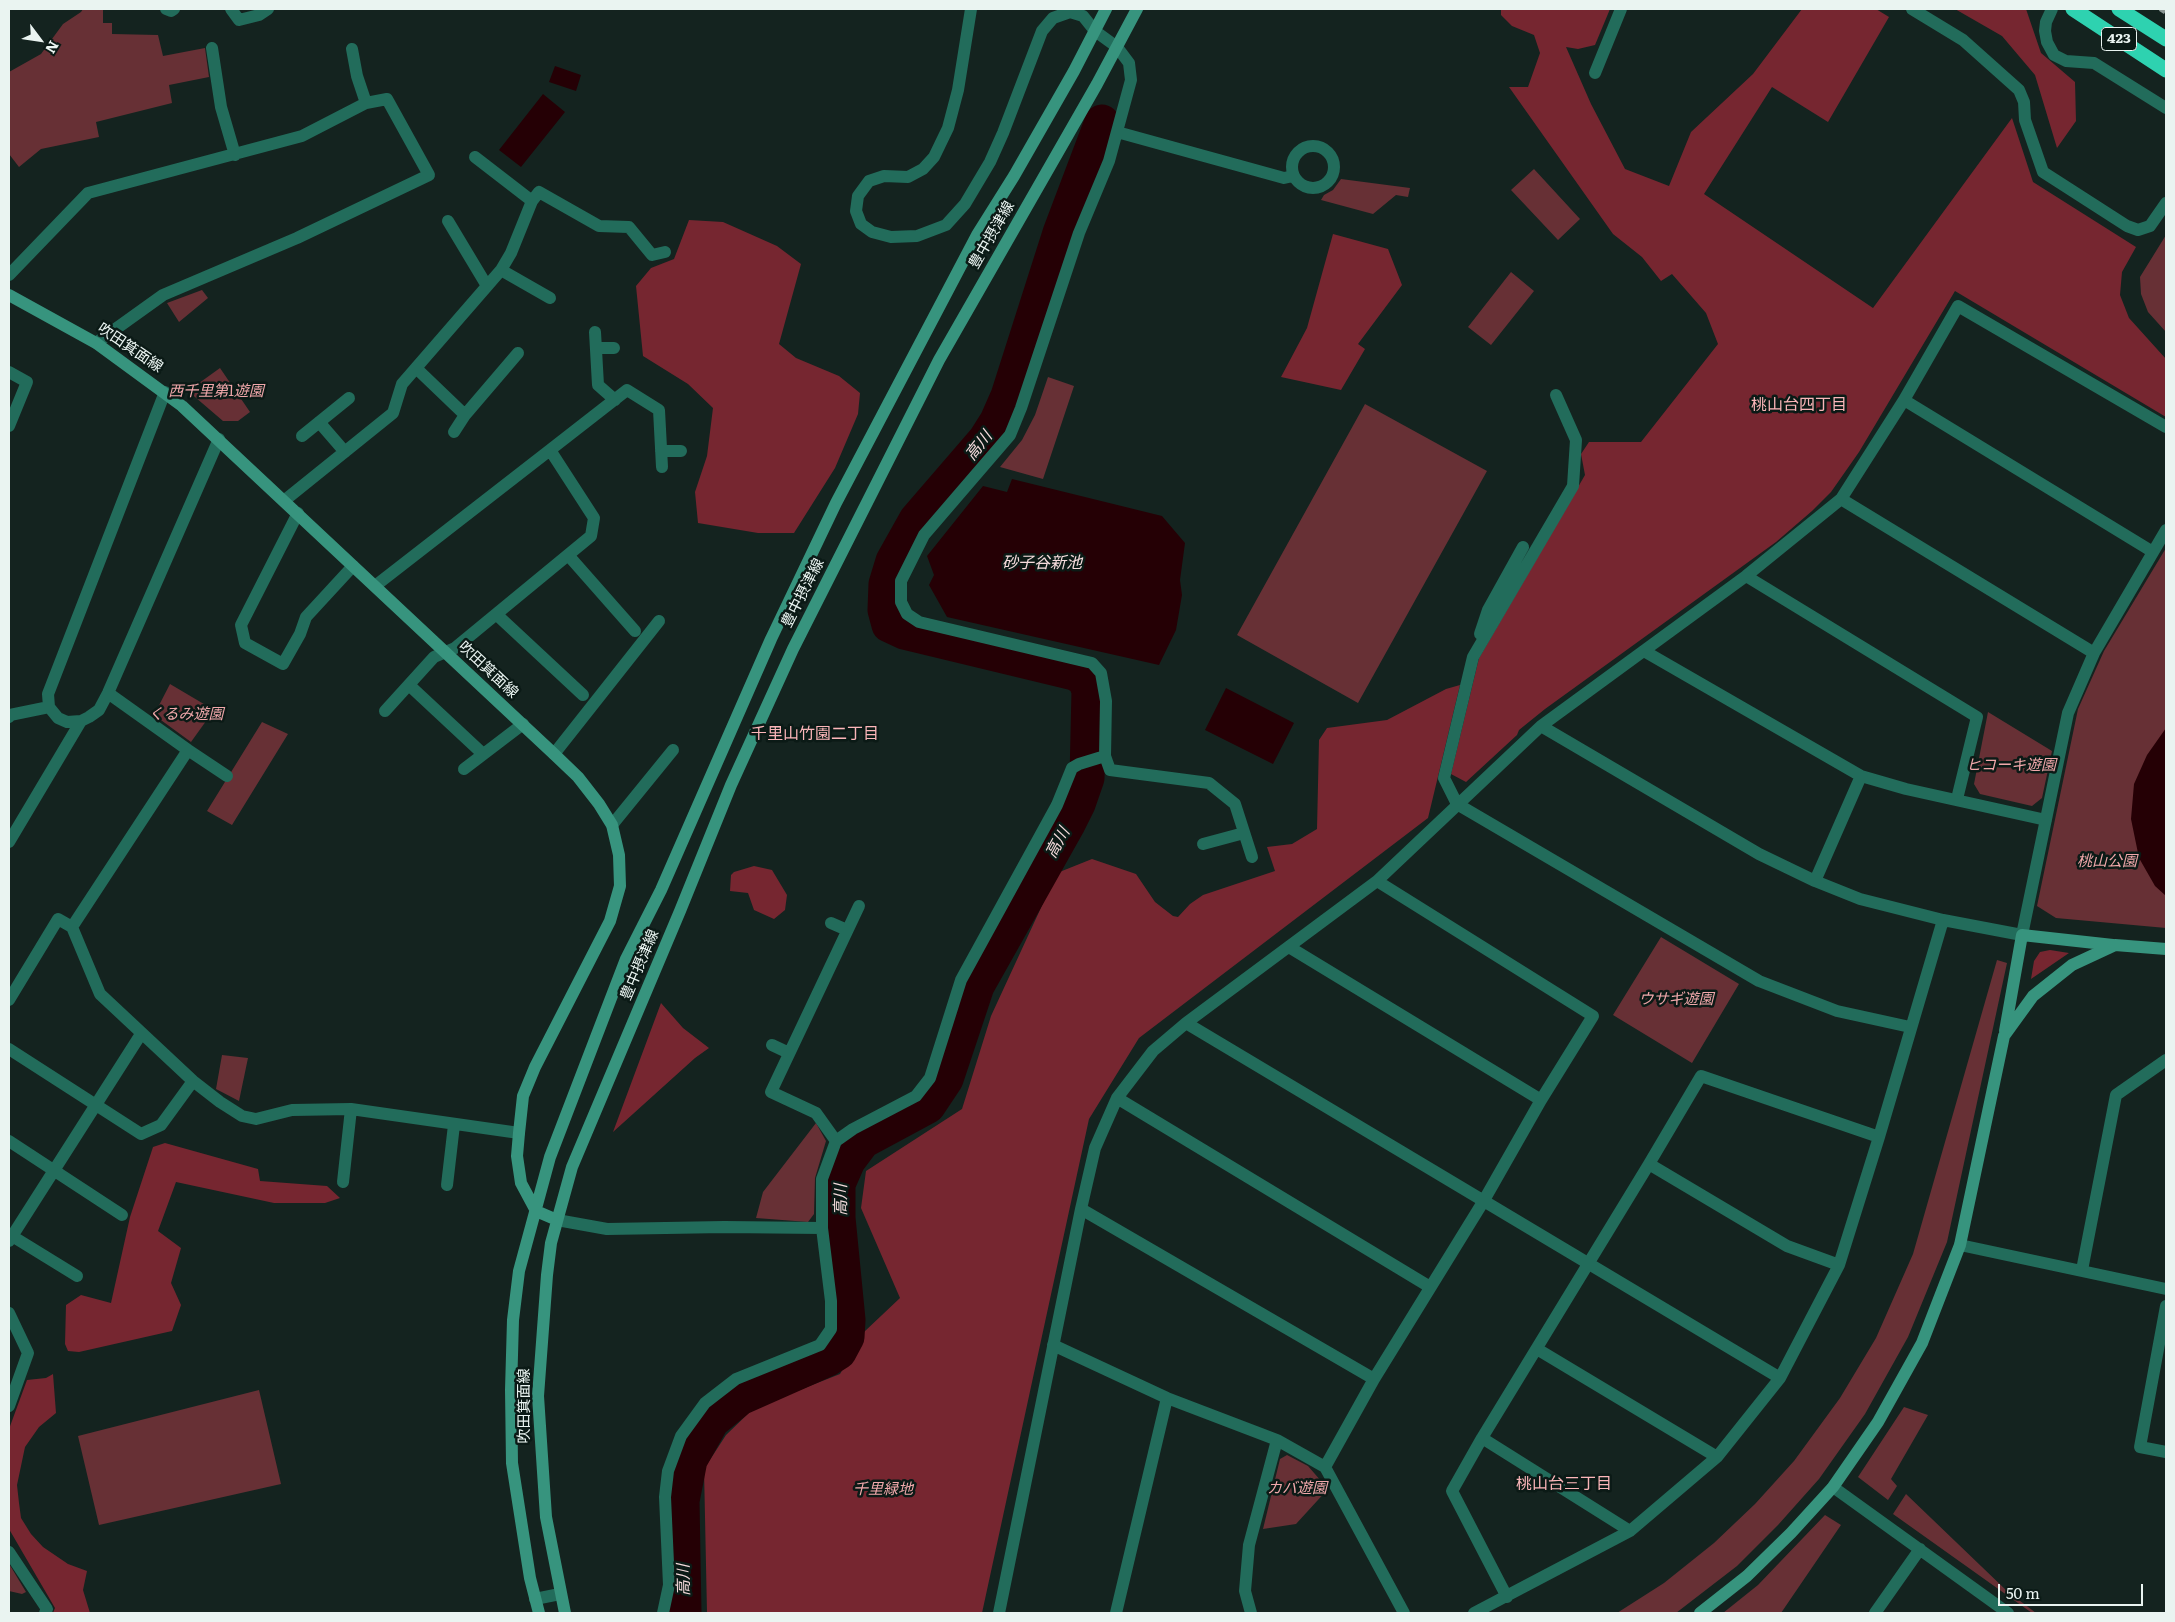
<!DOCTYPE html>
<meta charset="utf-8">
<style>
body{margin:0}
#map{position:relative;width:2175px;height:1622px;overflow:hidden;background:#14231f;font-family:Literata,serif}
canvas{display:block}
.frame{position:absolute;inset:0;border:10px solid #eaf4f1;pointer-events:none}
.north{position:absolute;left:15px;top:15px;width:50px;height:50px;-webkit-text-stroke:4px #0b1a16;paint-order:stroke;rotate:121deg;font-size:14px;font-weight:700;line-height:20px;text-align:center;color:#eaf4f1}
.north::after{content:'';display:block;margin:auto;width:18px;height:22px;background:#eaf4f1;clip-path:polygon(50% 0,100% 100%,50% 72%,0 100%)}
.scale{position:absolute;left:1998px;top:1584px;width:145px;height:22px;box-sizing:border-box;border:2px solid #eaf4f1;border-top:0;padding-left:6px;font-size:15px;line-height:18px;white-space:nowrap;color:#eaf4f1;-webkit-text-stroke:4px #0b1a16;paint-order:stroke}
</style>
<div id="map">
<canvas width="2175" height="1622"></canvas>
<div class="frame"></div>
<div class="north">N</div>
<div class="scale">50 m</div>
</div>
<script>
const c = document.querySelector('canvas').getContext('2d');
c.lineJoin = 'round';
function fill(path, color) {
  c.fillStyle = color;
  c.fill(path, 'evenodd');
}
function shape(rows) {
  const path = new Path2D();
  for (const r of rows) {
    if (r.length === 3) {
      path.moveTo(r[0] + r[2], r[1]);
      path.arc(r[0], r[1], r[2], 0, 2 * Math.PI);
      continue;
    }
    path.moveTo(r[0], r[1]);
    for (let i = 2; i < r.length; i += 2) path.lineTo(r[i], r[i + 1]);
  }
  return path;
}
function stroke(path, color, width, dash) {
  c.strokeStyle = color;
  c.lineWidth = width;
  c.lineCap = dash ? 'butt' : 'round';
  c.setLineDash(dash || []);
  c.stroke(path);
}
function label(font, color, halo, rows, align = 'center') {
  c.font = font + ' Literata,"Noto Sans JP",serif';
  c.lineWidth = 5;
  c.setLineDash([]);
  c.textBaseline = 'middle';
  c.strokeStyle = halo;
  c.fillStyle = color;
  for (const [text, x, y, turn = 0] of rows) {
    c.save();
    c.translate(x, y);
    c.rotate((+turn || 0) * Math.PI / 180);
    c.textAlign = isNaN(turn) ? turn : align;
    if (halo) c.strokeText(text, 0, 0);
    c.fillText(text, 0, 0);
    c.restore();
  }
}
fill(shape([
 [83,9,103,9,103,23,112,23,112,34,158,35,163,56,205,48,209,77,169,85,172,103,96,122,99,137,41,149,19,167,9,154,9,72,41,54,63,24,81,12],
 [1534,169,1580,219,1558,240,1511,190],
 [1341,179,1410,188,1408,197,1396,195,1373,214,1321,200,1324,195,1333,190],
 [2166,235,2166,332,2148,312,2141,294,2140,277],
 [1511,272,1534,291,1491,345,1468,327],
 [202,290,208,298,179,322,167,303],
 [220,368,250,412,238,421,223,421,188,391],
 [1048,377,1074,386,1043,479,1000,467,1022,440,1035,415],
 [1365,404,1487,471,1358,703,1237,635],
 [2166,548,2166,928,2056,918,2037,906,2078,709,2104,651],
 [170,684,214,710,191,742,154,715],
 [1988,712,2052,751,2042,798,2032,806,1980,794,1974,784],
 [262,722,288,734,232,825,207,811],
 [1661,937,1739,984,1692,1063,1613,1015],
 [1997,960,2007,963,1947,1242,1908,1337,1865,1414,1819,1479,1778,1525,1737,1566,1676,1613,1617,1613,1664,1583,1714,1543,1755,1504,1794,1461,1840,1398,1876,1338,1913,1254],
 [222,1055,248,1058,239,1101,216,1089],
 [816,1123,826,1141,815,1178,814,1214,808,1222,756,1218,763,1192],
 [259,1390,281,1484,99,1525,78,1436],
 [1904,1407,1928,1415,1891,1479,1897,1486,1888,1500,1858,1477],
 [1287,1455,1308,1466,1328,1489,1296,1524,1263,1529,1280,1459],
 [1906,1494,2007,1591,2036,1613,2032,1613,1893,1514],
 [1825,1515,1841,1525,1781,1613,1723,1613,1758,1585],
 [9,1564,11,1567,26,1592,22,1594,9,1591]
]), '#673035');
fill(shape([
 [1501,9,1610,9,1595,45,1578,49,1566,47,1591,104,1625,169,1669,186,1691,132,1753,74,1802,9,1876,9,1889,17,1828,122,1772,87,1704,194,1873,308,2012,118,2033,182,2136,247,2122,272,2120,295,2129,318,2166,359,2166,417,1955,291,1859,452,1831,492,1812,511,1776,542,1545,709,1519,730,1517,735,1466,782,1451,774,1479,658,1585,475,1581,454,1589,442,1641,442,1718,344,1706,313,1672,274,1661,281,1642,257,1613,234,1509,87,1528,87,1540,53,1534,35,1512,26,1501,15],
 [1955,9,2026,9,2041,53,2075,82,2076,121,2057,148,2035,75,2002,36],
 [689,220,723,222,777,246,801,264,779,344,796,358,839,376,860,393,858,414,835,468,794,533,758,533,698,523,695,492,707,456,713,408,688,384,643,356,636,286,651,268,674,259],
 [1333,234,1388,249,1402,285,1358,344,1365,349,1341,390,1281,377,1307,328],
 [1460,685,1428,818,1139,1038,1089,1119,982,1613,707,1613,704,1469,726,1435,754,1408,840,1374,864,1332,900,1298,861,1208,866,1171,962,1109,991,1016,1057,873,1092,859,1136,874,1155,902,1173,916,1178,917,1190,904,1203,895,1275,871,1267,847,1292,844,1317,829,1319,740,1327,728,1387,720,1446,689],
 [754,866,772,870,787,895,785,910,774,919,754,910,748,893,730,891,731,875,734,872],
 [2050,950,2069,953,2031,979,2034,961,2040,952],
 [661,1003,683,1028,709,1048,695,1058,613,1132],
 [165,1143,258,1169,260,1181,327,1186,340,1198,325,1203,274,1203,176,1182,158,1231,181,1248,171,1283,181,1305,172,1331,79,1352,68,1351,65,1344,66,1305,81,1295,111,1303,130,1217,153,1147],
 [53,1374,56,1413,39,1427,25,1447,17,1485,19,1503,21,1518,31,1534,43,1547,68,1564,87,1571,83,1590,90,1613,53,1613,55,1608,9,1529,9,1429,27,1380,46,1378]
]), '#762630');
fill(shape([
 [555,66,581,75,576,91,549,82],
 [543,94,565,112,521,167,499,150],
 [1012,479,1162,516,1185,543,1180,580,1182,595,1176,630,1159,665,947,617,929,585,934,575,927,556,983,486,1007,492],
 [1226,688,1294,723,1273,764,1205,730],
 [2166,728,2166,896,2155,886,2139,858,2131,819,2134,784,2147,755]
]), '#250005');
stroke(shape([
 [684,1613,682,1501,690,1460,712,1421,740,1398,828,1359,839,1352,847,1337,848,1320,838,1218,838,1184,848,1161,863,1141,928,1106,946,1079,977,986,1068,824,1078,804,1087,778,1089,691,1085,679,1074,673,904,632,889,625,885,610,886,584,893,561,916,520,985,440,997,421,1008,396,1060,233,1102,122]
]), '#250005', 35);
stroke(shape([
 [166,9,171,11,174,9],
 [231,9,239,20,259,15,268,9],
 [1912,9,1963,40,2019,90,2024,102,2025,120,2043,172,2127,226,2138,230,2150,226,2166,203],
 [2052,9,2046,22,2045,31,2047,42,2054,55,2066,61,2094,63,2166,108],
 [212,48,221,107,235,155],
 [352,49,357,76,366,103],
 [1595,73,1621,9],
 [1117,132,1284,178,1293,176],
 [1313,167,21],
 [475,157,532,201],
 [448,221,487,286],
 [501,270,550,298],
 [9,275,88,193,302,136,366,103,387,99,429,175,297,238,163,295,96,343],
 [595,332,598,385,615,400],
 [596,348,614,348],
 [416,368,465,415],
 [9,372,27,382,9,426],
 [165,392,48,694,49,707,58,718,67,722,81,721,89,717,99,710,108,693,219,439],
 [1556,395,1576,440,1573,486,1473,657,1444,778,1457,804,1759,981,1837,1011,1910,1027],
 [1904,400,2153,552],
 [319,422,345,452],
 [454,432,465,415,518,353],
 [302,436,349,398],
 [550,450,627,390,659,410,662,467],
 [661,451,681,451],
 [1841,499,2094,653],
 [285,500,393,413,402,384,501,270,511,253,532,201,539,192,599,226,629,227,652,255,665,252],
 [298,513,241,625,245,643,283,664,300,634,306,617,353,566],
 [568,555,635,631],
 [1746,576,1977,717,1957,799],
 [375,586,550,450,594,518,591,536,455,648,434,657,385,711],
 [496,614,583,695],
 [1480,634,1488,610,1523,547],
 [1644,651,1861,776,1906,789,2046,820],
 [409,685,483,754],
 [9,717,10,715,49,707],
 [1541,726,1759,854,1815,881,1860,899,1943,920,2022,935,2068,713,2094,653,2166,530],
 [188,750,227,776],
 [554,754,659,621],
 [1105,756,1110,770,1209,783,1235,804,1252,857],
 [464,769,523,724],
 [612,825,673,750],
 [9,842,81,721],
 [1203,844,1244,833],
 [1815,881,1861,776],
 [831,923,847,930],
 [72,927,188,750,108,693],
 [1289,947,1541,1100],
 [9,1000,58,919,72,927,100,994,193,1081,220,1102,242,1116,256,1119,292,1110,351,1109,519,1133],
 [1186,1023,1780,1378],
 [772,1045,789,1053],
 [9,1049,141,1134,161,1125,193,1081],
 [1117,1098,1430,1287],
 [9,1141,122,1215],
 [836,1141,816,1113,771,1092,859,906],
 [1649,1164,1787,1246,1839,1265],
 [343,1182,351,1109],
 [447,1185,454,1125],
 [1081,1209,1374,1379],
 [557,1220,607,1229,724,1227,822,1228],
 [12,1236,77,1276],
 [9,1241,141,1034],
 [1960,1245,2166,1289],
 [2082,1270,2116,1095,2166,1060],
 [2166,1306,2140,1447,2166,1452],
 [9,1313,28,1353,9,1406],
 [1053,1345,1167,1398,1277,1440,1325,1467,1374,1379,1483,1202,1541,1100,1593,1016,1377,881],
 [1537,1349,1717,1457],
 [1482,1438,1630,1531],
 [1325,1467,1404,1613],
 [1833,1487,2008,1613],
 [9,1552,47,1609,45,1613],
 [1507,1597,1452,1491,1482,1438,1649,1164,1701,1076,1879,1137],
 [535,1599,560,1594],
 [663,1613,669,1585,665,1497,668,1471,681,1436,705,1403,736,1379,820,1345,831,1329,831,1301,822,1228,822,1179,836,1141,853,1129,916,1096,930,1078,961,980,1057,805,1072,768,1079,764,1105,756,1106,701,1101,673,1092,663,919,622,907,614,901,602,901,581,924,535,1010,435,1021,408,1079,233,1109,161,1131,80,1129,63,1117,47,1095,31,1083,16,1070,12,1053,18,1042,31,1003,133,990,162,965,204,946,225,917,236,891,237,872,232,861,224,856,211,858,196,869,181,884,176,908,177,923,169,934,157,948,128,958,90,971,9],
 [999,1613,1081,1209,1095,1148,1117,1098,1153,1051,1186,1023,1377,881,1541,726,1746,576,1841,499,1904,400,1958,306,2166,427],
 [1116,1613,1167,1398],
 [1251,1613,1245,1591,1249,1545,1277,1440],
 [1474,1613,1630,1531,1717,1457,1780,1378,1839,1265,1879,1137,1943,920],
 [1875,1613,1920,1549]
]), '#226c5b', 12);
stroke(shape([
 [9,295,96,343,182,406,554,754,578,777,599,804,612,825,619,855,620,886,610,921,535,1067,523,1096,519,1133,517,1156,521,1183,536,1211,557,1220],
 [2005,1031,2022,935,2113,945],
 [539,1613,530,1578,512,1463,511,1390,513,1320,519,1271,550,1157,626,959,661,890,771,639,836,503,977,235,1014,176,1074,71,1106,9],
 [565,1613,546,1517,538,1396,547,1275,551,1243,572,1167,680,911,731,785,793,649,939,360,1097,84,1137,9],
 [1700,1613,1747,1576,1791,1533,1833,1487,1878,1422,1922,1343,1960,1245,2004,1036,2033,996,2072,965,2115,945,2166,949]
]), '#37947e', 12);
stroke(shape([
 [2073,9,2166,70],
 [2119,9,2166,39]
]), '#2ed2b0', 15);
stroke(shape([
 [2160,9,2166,13]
]), '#8b9794', 4, [6, 6]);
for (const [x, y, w] of [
 [2119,39,35]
]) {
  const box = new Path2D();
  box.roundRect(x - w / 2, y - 11.5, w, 23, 4);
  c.fillStyle = '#0b1a16';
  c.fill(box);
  stroke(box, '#eaf4f1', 1);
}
label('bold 14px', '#eaf4f1', null, [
 ["423",2119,39]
]);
label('15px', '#eaf4f1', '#0b1a16', [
 ["豊中摂津線",992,235,-60],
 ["吹田箕面線",130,348,34],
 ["豊中摂津線",803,593,-63],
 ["吹田箕面線",488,670,43],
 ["豊中摂津線",640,965,-67],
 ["吹田箕面線",525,1406,-90]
]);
label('italic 15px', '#f1a8ab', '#0b1a16', [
 ["西千里第1遊園",216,392],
 ["くるみ遊園",186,715],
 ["ヒコーキ遊園",2011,766],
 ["桃山公園",2107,862],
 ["ウサギ遊園",1676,1000],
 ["カバ遊園",1297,1489],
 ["千里緑地",883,1490]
]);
label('16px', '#fbb6b9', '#0b1a16', [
 ["桃山台四丁目",1799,405],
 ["千里山竹園二丁目",815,734],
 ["桃山台三丁目",1564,1484]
]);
label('italic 16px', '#f6dcdd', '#0b1a16', [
 ["高川",979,446,-52],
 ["砂子谷新池",1042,563],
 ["高川",1058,843,-61],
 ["高川",841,1200,-90],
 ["高川",684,1580,-91]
]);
</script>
